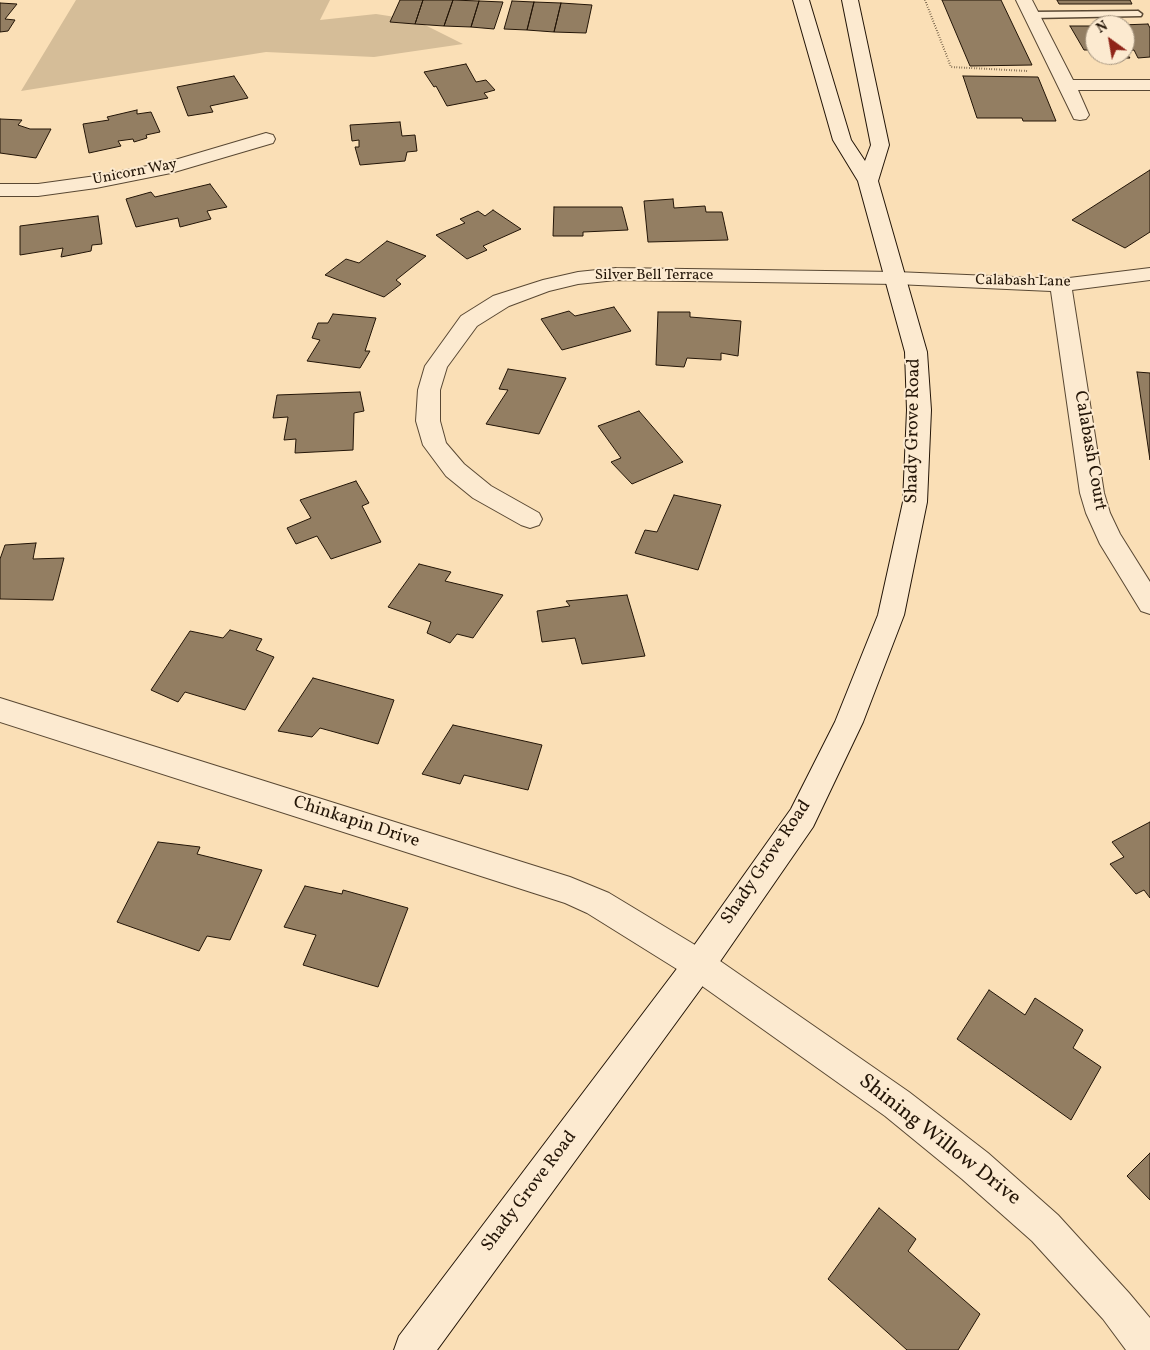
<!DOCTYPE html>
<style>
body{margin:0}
#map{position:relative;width:1150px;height:1350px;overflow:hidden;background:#fadfb6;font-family:Vollkorn,serif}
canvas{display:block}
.north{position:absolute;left:1085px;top:15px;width:50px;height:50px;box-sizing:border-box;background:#fcead0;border:1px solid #a59580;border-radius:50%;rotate:328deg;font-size:14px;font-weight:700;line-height:20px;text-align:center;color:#231507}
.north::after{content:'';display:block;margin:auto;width:18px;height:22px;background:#8f2418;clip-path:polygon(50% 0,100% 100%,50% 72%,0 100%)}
</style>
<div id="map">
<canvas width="1150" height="1350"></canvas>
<div class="north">N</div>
</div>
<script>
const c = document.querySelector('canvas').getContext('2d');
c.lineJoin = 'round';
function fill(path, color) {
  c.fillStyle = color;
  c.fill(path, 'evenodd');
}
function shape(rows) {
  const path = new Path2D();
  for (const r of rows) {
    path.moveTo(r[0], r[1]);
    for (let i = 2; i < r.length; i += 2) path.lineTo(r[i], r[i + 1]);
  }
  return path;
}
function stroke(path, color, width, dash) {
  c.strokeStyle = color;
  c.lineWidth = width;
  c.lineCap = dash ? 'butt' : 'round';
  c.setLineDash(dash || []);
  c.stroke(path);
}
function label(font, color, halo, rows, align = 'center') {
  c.font = font + ' Vollkorn,serif';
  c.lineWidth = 4;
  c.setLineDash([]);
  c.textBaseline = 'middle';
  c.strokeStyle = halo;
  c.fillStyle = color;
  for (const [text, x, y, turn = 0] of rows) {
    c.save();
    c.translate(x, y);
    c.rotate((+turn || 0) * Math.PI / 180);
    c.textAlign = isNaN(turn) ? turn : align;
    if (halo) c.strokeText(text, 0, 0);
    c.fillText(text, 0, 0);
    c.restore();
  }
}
fill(shape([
 [76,0,330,0,320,20,376,14,415,20,463,44,374,57,266,52,21,91]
]), '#d5bd98');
const building = shape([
 [400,0,423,0,415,24,390,22,400,0],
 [423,0,453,0,444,26,415,24,423,0],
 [453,0,479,1,471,27,444,26,453,0],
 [942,0,1001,0,1032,65,970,66,942,0],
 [1057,0,1130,0,1132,4,1059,4,1057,0],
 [479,1,503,2,494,29,471,27,479,1],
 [512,1,534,2,527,30,504,29,512,1],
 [534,2,561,3,554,32,527,30,534,2],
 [0,3,17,4,5,19,15,20,8,31,0,32,0,3],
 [561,3,592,5,586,33,554,32,561,3],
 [1148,24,1150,28,1150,57,1138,58,1134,50,1125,51,1125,25,1121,25,1148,24],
 [1070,26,1095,26,1095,50,1084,50,1070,26],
 [1125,51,1130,58,1100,59,1098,55,1125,55,1125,51],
 [466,64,476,82,486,80,495,90,484,93,488,98,447,106,436,86,434,87,424,72,466,64],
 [234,76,248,98,210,106,213,112,188,116,177,87,234,76],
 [963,76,1038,77,1056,121,1023,121,1022,118,977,118,963,76],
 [137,110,137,114,151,112,160,132,146,135,147,138,134,142,133,139,118,141,121,146,89,153,83,124,109,120,107,117,137,110],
 [0,119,22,120,18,125,30,129,51,129,36,158,0,153,0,119],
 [400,122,402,136,415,135,417,151,407,152,405,161,360,165,355,147,359,147,359,140,352,141,350,125,400,122],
 [1150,170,1150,232,1125,248,1072,220,1150,170],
 [210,184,227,207,207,211,211,219,180,227,178,218,136,227,126,199,151,192,155,197,210,184],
 [673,199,674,208,705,206,706,212,722,212,728,240,648,242,644,201,673,199],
 [554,207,622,207,628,230,583,232,583,236,553,236,554,207],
 [493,210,521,229,483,246,487,250,467,259,436,235,465,223,460,219,478,211,485,216,493,210],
 [98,216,102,244,92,245,91,251,61,257,63,248,20,255,20,226,98,216],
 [387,241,426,256,396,280,401,284,384,297,325,275,346,259,359,263,387,241],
 [614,307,631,331,562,350,541,319,569,311,575,316,614,307],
 [658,312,690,312,690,317,741,321,738,356,721,353,721,360,687,358,684,367,656,365,658,312],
 [333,314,376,318,365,351,370,351,360,368,307,361,320,340,312,338,318,323,328,323,333,314],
 [508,369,566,378,539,434,486,424,508,390,499,389,508,369],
 [1137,372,1150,373,1150,460,1137,372],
 [360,392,364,411,354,413,353,450,295,453,296,439,284,440,288,417,273,418,277,395,360,392],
 [639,411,683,462,632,484,611,462,621,458,598,426,639,411],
 [356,481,369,503,362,506,381,542,331,559,317,536,296,544,287,528,311,518,300,500,356,481],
 [674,495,721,505,698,570,635,553,645,530,657,532,674,495],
 [36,543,33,559,64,558,53,600,0,599,0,559,5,545,36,543],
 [419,564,451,572,445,581,503,595,473,638,457,634,450,643,427,633,431,622,388,607,419,564],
 [627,595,645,656,582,664,575,638,542,642,537,611,570,606,566,601,627,595],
 [230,630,262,639,256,650,274,657,245,710,185,692,178,702,151,690,190,631,223,638,230,630],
 [313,678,394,700,378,744,320,728,312,737,278,731,313,678],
 [453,725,542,745,528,790,464,775,460,784,422,774,453,725],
 [1150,822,1150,898,1144,890,1136,894,1110,864,1124,857,1112,842,1150,822],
 [158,842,200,847,197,854,262,870,230,940,207,936,199,951,117,922,158,842],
 [305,886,342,894,343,890,408,908,378,987,303,965,316,935,284,927,305,886],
 [989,990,1025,1015,1035,998,1083,1030,1073,1048,1101,1067,1071,1120,957,1039,989,990],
 [1150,1153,1150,1200,1127,1176,1150,1153],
 [879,1208,916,1239,908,1251,980,1314,958,1350,907,1350,828,1279,879,1208]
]);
fill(building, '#937e62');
stroke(building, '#231507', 1);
const service = shape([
 [1138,11,1142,14,1141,16,1032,18,1028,15,1032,12,1138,11]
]);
const minor = shape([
 [1016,0,1032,0,1073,80,1150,80,1150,90,1078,90,1089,115,1086,119,1080,120,1074,119,1016,0],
 [266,133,273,135,275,139,273,143,171,173,96,188,38,196,0,196,0,184,38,184,96,176,168,162,266,133],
 [616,268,896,272,1061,279,1150,268,1150,280,1072,290,1104,493,1110,513,1120,534,1150,582,1150,614,1141,611,1100,544,1086,513,1080,493,1051,291,896,284,616,280,578,284,549,291,509,306,477,326,447,367,440,390,440,421,446,443,464,464,491,486,539,513,542,519,539,525,530,528,521,525,473,498,446,476,423,445,416,421,418,390,425,366,461,316,493,296,543,280,578,272,616,268],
 [0,698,570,877,609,893,710,954,909,1092,988,1153,1058,1215,1129,1293,1150,1318,1150,1350,1126,1350,1103,1319,1032,1241,962,1179,885,1116,688,976,587,913,565,903,0,722,0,698]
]);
const secondary = shape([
 [793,0,809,0,851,140,865,161,871,145,842,0,858,0,889,145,878,181,927,352,931,410,927,502,904,615,863,722,813,827,710,976,437,1350,394,1350,399,1336,688,954,791,809,835,722,878,615,903,502,907,410,905,352,858,181,833,140,793,0]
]);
stroke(service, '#594833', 3);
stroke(minor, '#594833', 2);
stroke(secondary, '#231507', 2);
stroke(shape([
 [925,0,951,67,1028,71]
]), '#231507', 2, [0.5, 2]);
fill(service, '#fcead0');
fill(minor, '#fcead0');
fill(secondary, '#fcead0');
label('15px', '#231507', '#fcead0', [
 ["Unicorn Way",135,173,-11],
 ["Silver Bell Terrace",654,276],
 ["Calabash Lane",1023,282,1]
]);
label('18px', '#231507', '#fcead0', [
 ["Shady Grove Road",914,431,-89],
 ["Calabash Court",1089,451,80],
 ["Chinkapin Drive",356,823,18],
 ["Shady Grove Road",767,863,-56],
 ["Shady Grove Road",530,1192,-53]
]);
label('21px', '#231507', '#fcead0', [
 ["Shining Willow Drive",939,1141,38]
]);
</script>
